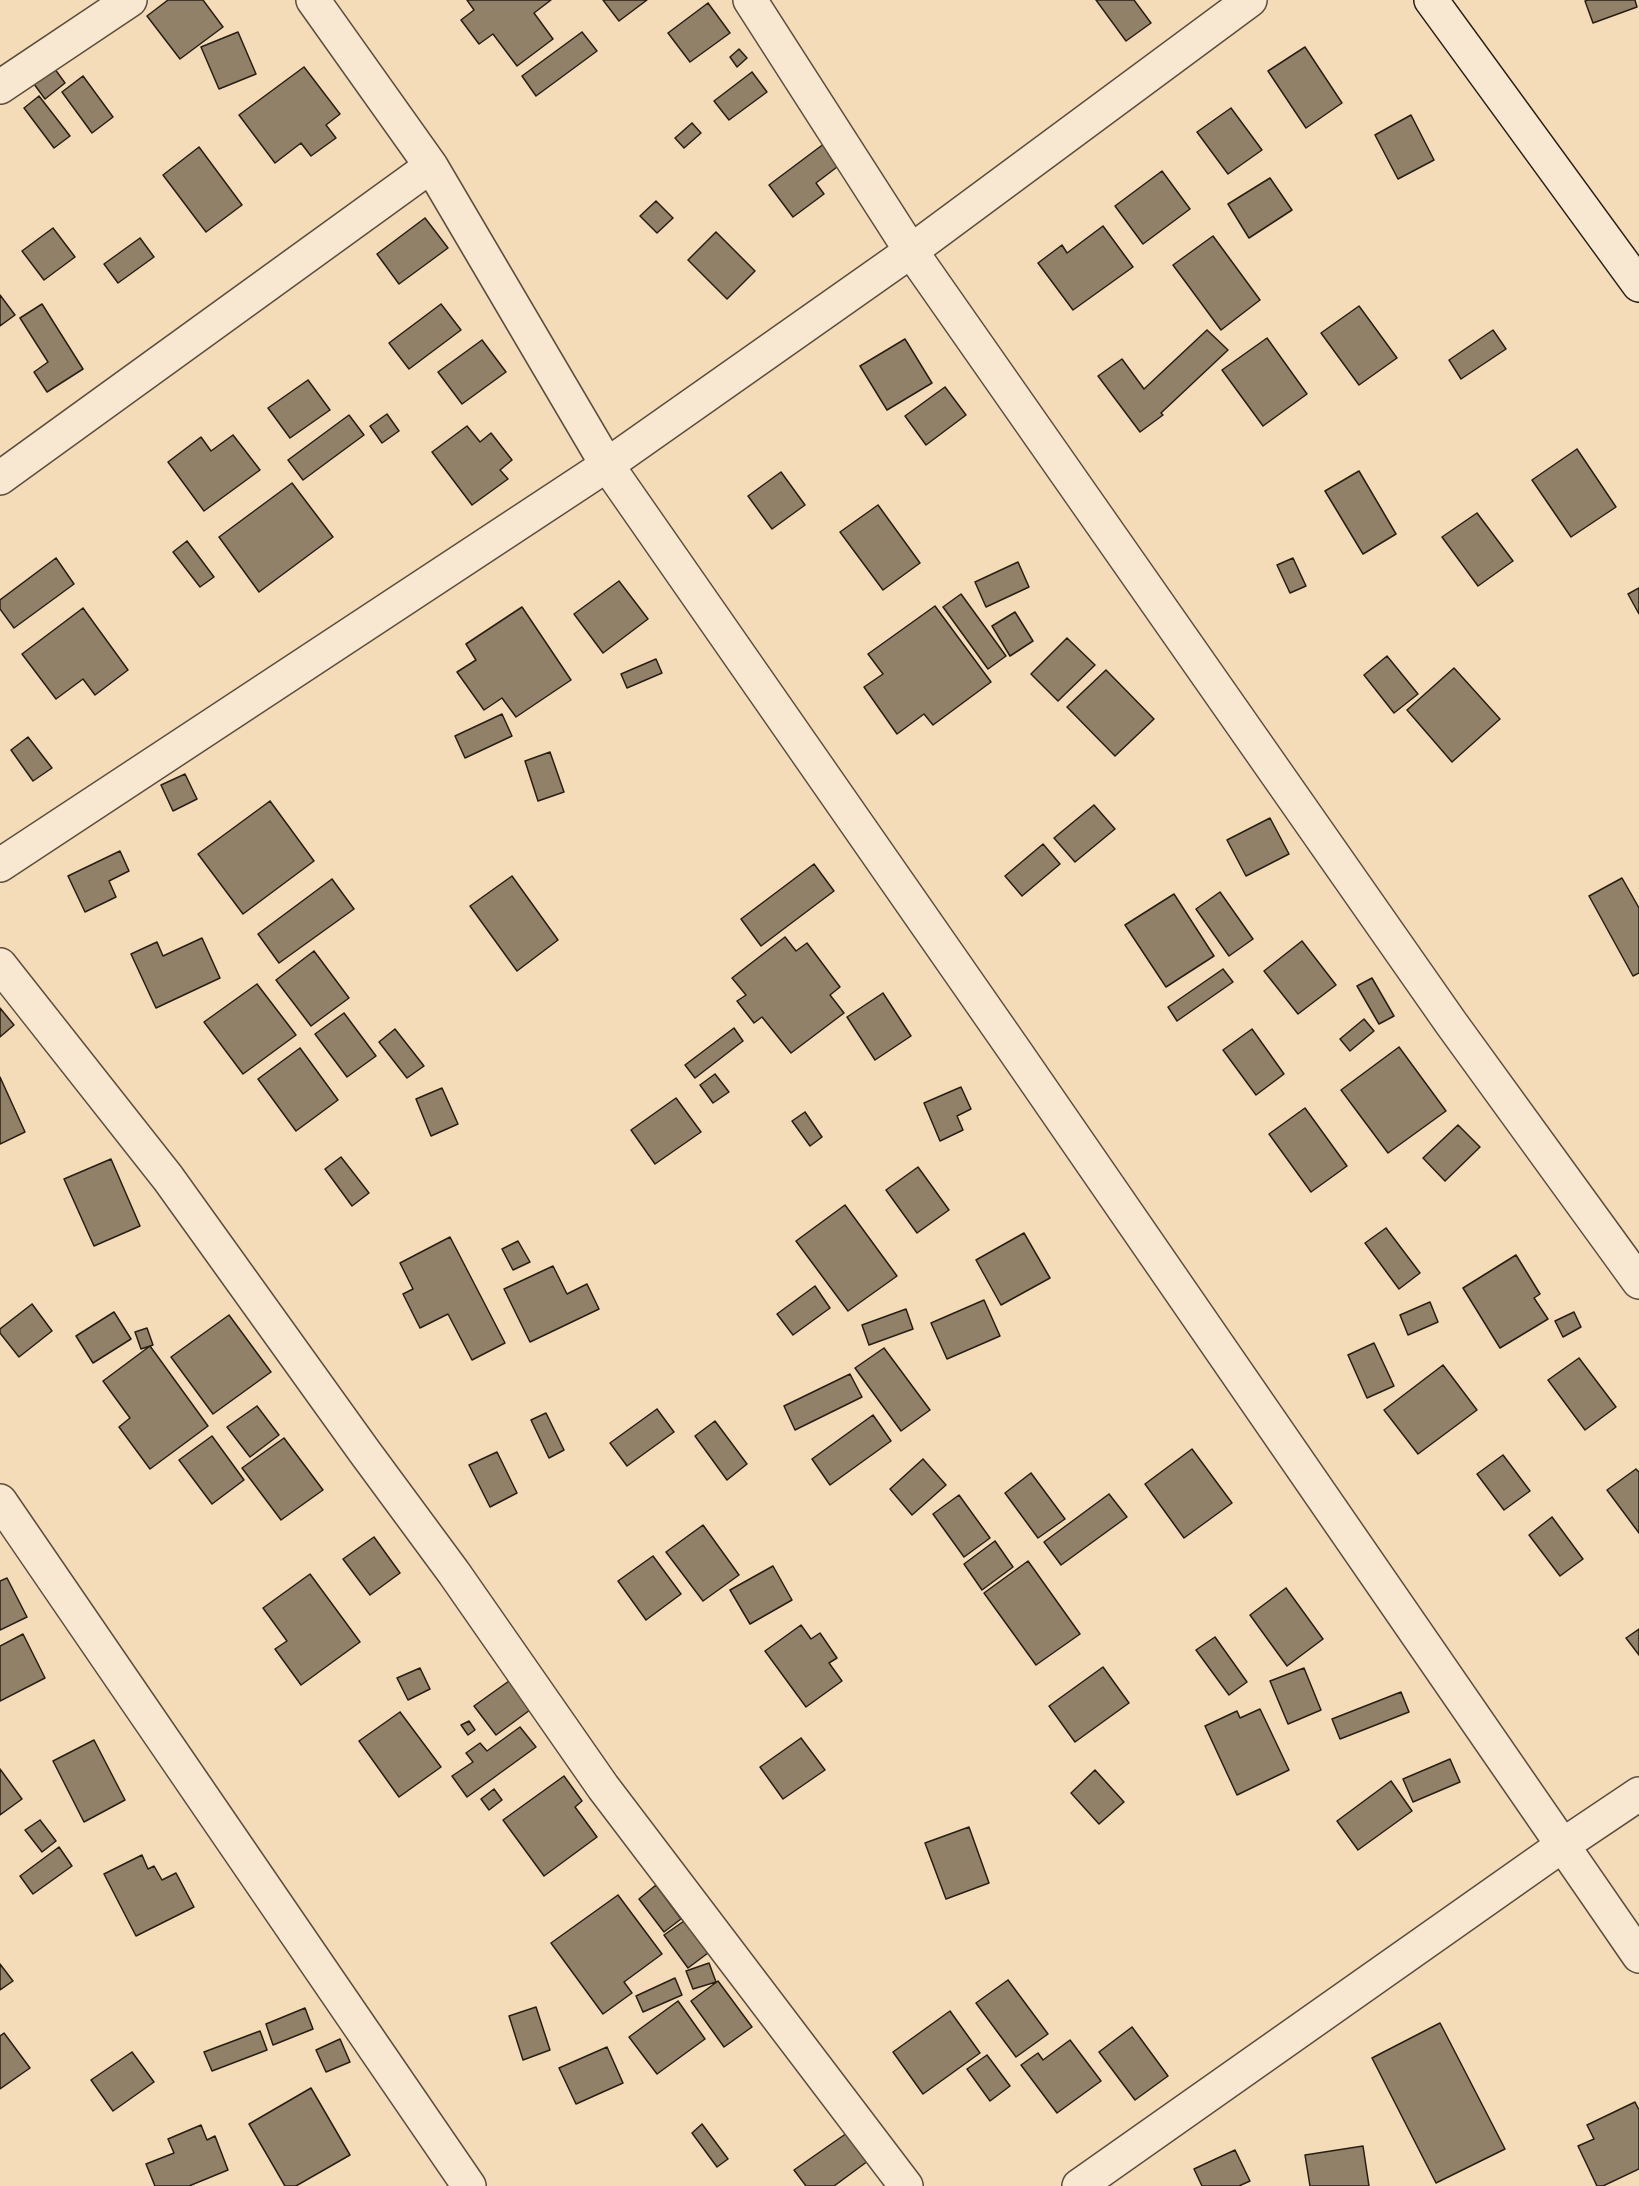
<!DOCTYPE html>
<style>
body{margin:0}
canvas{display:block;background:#f4dcb9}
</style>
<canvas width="1639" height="2186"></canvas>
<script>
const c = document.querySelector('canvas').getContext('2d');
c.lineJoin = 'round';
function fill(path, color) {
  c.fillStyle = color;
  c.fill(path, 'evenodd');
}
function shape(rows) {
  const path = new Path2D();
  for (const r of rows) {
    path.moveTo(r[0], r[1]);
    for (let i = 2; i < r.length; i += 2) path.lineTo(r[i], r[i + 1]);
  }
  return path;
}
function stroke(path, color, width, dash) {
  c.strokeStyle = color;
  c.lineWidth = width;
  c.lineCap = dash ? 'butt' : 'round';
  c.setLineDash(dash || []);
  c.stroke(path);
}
const building = shape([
 [168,0,203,0,223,27,180,59,147,16,168,0],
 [467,0,551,0,534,13,553,39,517,66,493,34,479,44,461,20,474,10,467,0],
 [603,0,647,0,619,21,603,0],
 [1096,0,1134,0,1151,23,1126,41,1096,0],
 [1588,0,1635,0,1637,7,1593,23,1585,1,1588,0],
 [708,3,730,33,690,62,668,33,708,3],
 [238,32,256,74,219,89,201,47,238,32],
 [582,32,597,51,536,96,522,76,582,32],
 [1305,47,1342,103,1306,128,1268,71,1305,47],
 [739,49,747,58,737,67,730,57,739,49],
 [52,65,65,83,45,99,31,80,52,65],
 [304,67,340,114,326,125,336,138,311,156,301,143,275,163,239,115,304,67],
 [752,72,767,92,729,120,714,101,752,72],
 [83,76,113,117,92,133,62,92,83,76],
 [39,96,70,136,54,148,24,108,39,96],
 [1231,108,1262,150,1228,174,1197,132,1231,108],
 [1411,115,1434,160,1398,179,1375,135,1411,115],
 [692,123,701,133,684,148,675,138,692,123],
 [825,143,841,164,816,183,824,194,793,217,769,185,825,143],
 [199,147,242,205,206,232,163,175,199,147],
 [1162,171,1190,209,1143,244,1115,206,1162,171],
 [1270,178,1292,210,1249,238,1228,204,1270,178],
 [656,201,673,218,657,233,640,216,656,201],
 [425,218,448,248,399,284,377,254,425,218],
 [1103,226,1133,267,1073,310,1038,263,1062,245,1067,253,1103,226],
 [53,228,75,257,44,280,22,251,53,228],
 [716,232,755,271,727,299,688,260,716,232],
 [1213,236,1260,300,1221,330,1173,265,1213,236],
 [140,238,154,257,118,283,104,264,140,238],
 [0,295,15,315,0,326,0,295],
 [42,304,83,369,47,392,34,372,48,362,20,318,42,304],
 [441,304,461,330,409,369,389,343,441,304],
 [1359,306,1397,358,1359,385,1321,333,1359,306],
 [1207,330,1228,350,1161,413,1163,415,1140,432,1098,376,1122,359,1144,389,1207,330],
 [1493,330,1506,349,1461,379,1449,360,1493,330],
 [1267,338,1307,394,1263,426,1222,370,1267,338],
 [905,339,932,383,887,410,860,366,905,339],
 [482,340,506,372,462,404,438,372,482,340],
 [308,380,330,410,290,438,268,408,308,380],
 [945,387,966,415,926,445,905,416,945,387],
 [387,414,399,431,382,443,370,426,387,414],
 [349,415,364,435,303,480,288,460,349,415],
 [467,426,480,442,491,433,512,460,500,470,508,479,472,505,432,452,467,426],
 [233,435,260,470,204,511,168,462,201,437,211,451,233,435],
 [1577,449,1616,507,1571,537,1532,480,1577,449],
 [1359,471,1396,534,1363,554,1325,491,1359,471],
 [781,472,805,505,772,529,748,496,781,472],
 [292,483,333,537,259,592,219,537,292,483],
 [878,505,920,563,883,590,840,532,878,505],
 [1477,513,1513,561,1478,586,1442,537,1477,513],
 [187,541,214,577,200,587,173,552,187,541],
 [56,558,74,584,14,628,0,609,0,600,56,558],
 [1293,558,1306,586,1290,593,1277,565,1293,558],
 [1018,562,1029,587,986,607,975,582,1018,562],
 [619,581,648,619,603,653,574,614,619,581],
 [1639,588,1639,614,1628,594,1639,588],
 [961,594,1006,656,988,669,943,607,961,594],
 [935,606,991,682,933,725,924,714,897,734,864,687,883,674,868,654,935,606],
 [522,607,571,680,516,717,502,698,484,710,457,672,476,660,466,644,522,607],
 [83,608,128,670,95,695,83,679,56,699,22,654,83,608],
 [1015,612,1033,641,1010,656,992,626,1015,612],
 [1067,638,1095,665,1058,701,1031,674,1067,638],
 [1387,656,1418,694,1394,713,1364,675,1387,656],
 [656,659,662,673,627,688,621,674,656,659],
 [1454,668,1500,719,1452,762,1407,710,1454,668],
 [1106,670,1154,719,1115,756,1067,707,1106,670],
 [502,714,512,736,465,758,455,736,502,714],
 [28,737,52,768,33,781,11,750,28,737],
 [550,752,564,792,538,801,525,761,550,752],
 [185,774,197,799,173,811,161,785,185,774],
 [270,801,314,861,243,914,198,854,270,801],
 [1094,805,1115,829,1075,862,1054,838,1094,805],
 [1270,818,1289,854,1246,876,1227,840,1270,818],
 [1043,844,1060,864,1022,896,1005,876,1043,844],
 [120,851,129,871,109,881,116,897,85,912,68,876,120,851],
 [814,864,834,891,761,946,741,919,814,864],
 [512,876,558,940,517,971,470,906,512,876],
 [1622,878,1639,908,1639,973,1633,976,1589,896,1622,878],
 [332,879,354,909,279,963,258,934,332,879],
 [1220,892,1253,939,1229,956,1196,909,1220,892],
 [1174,894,1214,956,1166,987,1125,925,1174,894],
 [785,937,796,951,807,943,840,987,830,995,844,1013,791,1053,762,1017,754,1023,737,1001,746,995,732,978,785,937],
 [202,938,220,978,156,1008,131,954,157,942,163,956,202,938],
 [1302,941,1336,985,1298,1014,1264,971,1302,941],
 [314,951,349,998,311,1026,276,980,314,951],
 [1223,969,1233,982,1177,1021,1168,1007,1223,969],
 [1372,978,1394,1016,1379,1024,1357,986,1372,978],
 [257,984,296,1035,243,1074,204,1022,257,984],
 [883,993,911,1036,875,1060,847,1017,883,993],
 [0,1008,14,1025,0,1037,0,1008],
 [344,1013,376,1056,347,1077,315,1034,344,1013],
 [1364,1019,1374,1031,1350,1051,1340,1039,1364,1019],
 [734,1028,743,1041,695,1078,685,1065,734,1028],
 [395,1029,424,1066,407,1078,379,1042,395,1029],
 [1252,1029,1284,1074,1256,1095,1223,1050,1252,1029],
 [1399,1047,1446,1111,1388,1153,1341,1090,1399,1047],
 [300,1048,338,1100,296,1131,258,1079,300,1048],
 [715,1074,729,1092,713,1103,700,1085,715,1074],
 [0,1077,25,1132,0,1144,0,1077],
 [961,1087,971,1109,957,1116,963,1130,940,1141,924,1103,961,1087],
 [442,1088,458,1124,431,1136,416,1099,442,1088],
 [676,1098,701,1132,655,1164,631,1130,676,1098],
 [1305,1108,1347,1166,1311,1192,1269,1134,1305,1108],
 [805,1112,822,1137,810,1146,792,1121,805,1112],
 [1458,1125,1480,1147,1445,1181,1423,1158,1458,1125],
 [341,1157,369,1193,352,1206,325,1169,341,1157],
 [111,1159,140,1226,94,1246,64,1179,111,1159],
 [918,1167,949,1210,917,1233,886,1190,918,1167],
 [845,1205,897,1276,848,1311,796,1241,845,1205],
 [1386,1228,1420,1273,1399,1289,1365,1243,1386,1228],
 [1024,1233,1050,1278,1001,1305,976,1260,1024,1233],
 [450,1237,505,1343,472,1360,448,1314,420,1328,403,1294,413,1289,400,1263,450,1237],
 [518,1241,530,1262,513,1270,502,1249,518,1241],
 [1516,1255,1540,1294,1534,1298,1548,1319,1500,1348,1463,1288,1516,1255],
 [553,1266,567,1294,587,1284,599,1309,530,1342,504,1289,553,1266],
 [815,1286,830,1308,793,1335,777,1314,815,1286],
 [984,1300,1000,1336,947,1359,931,1323,984,1300],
 [1430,1302,1438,1322,1408,1335,1400,1315,1430,1302],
 [32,1304,52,1331,19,1357,0,1333,0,1329,32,1304],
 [906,1309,913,1329,869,1345,862,1325,906,1309],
 [114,1312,131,1339,93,1363,76,1336,114,1312],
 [1574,1312,1581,1327,1563,1337,1555,1321,1574,1312],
 [229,1315,271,1372,213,1414,171,1357,229,1315],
 [147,1328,153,1345,141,1349,135,1332,147,1328],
 [1374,1343,1394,1386,1367,1398,1348,1355,1374,1343],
 [150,1346,208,1426,150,1469,119,1427,130,1418,103,1381,150,1346],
 [884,1348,930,1410,901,1431,855,1368,884,1348],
 [1579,1358,1616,1407,1585,1430,1548,1380,1579,1358],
 [1443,1365,1477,1410,1418,1454,1384,1410,1443,1365],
 [850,1374,862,1397,795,1430,784,1406,850,1374],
 [257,1406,279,1435,250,1457,227,1427,257,1406],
 [657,1409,674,1432,627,1466,610,1443,657,1409],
 [546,1413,564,1450,549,1458,531,1420,546,1413],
 [873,1415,891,1441,830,1485,812,1459,873,1415],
 [715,1421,747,1464,727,1480,695,1436,715,1421],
 [212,1436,244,1480,212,1504,179,1460,212,1436],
 [284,1438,323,1490,281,1520,242,1468,284,1438],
 [1192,1449,1232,1503,1184,1538,1145,1484,1192,1449],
 [497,1452,517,1493,490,1507,469,1465,497,1452],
 [1503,1455,1530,1491,1504,1510,1477,1474,1503,1455],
 [923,1459,946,1485,912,1515,890,1489,923,1459],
 [1636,1469,1639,1472,1639,1533,1607,1490,1636,1469],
 [1031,1473,1065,1519,1038,1538,1005,1493,1031,1473],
 [1109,1494,1127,1517,1061,1565,1044,1542,1109,1494],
 [959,1495,990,1538,964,1557,933,1514,959,1495],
 [1552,1517,1583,1559,1560,1576,1529,1535,1552,1517],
 [703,1525,739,1575,703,1601,666,1552,703,1525],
 [374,1537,400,1573,370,1595,343,1559,374,1537],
 [995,1541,1013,1567,982,1590,964,1564,995,1541],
 [653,1556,681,1594,646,1620,618,1581,653,1556],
 [1028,1561,1080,1634,1036,1665,984,1593,1028,1561],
 [773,1566,792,1600,750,1624,730,1590,773,1566],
 [310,1574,360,1642,301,1685,275,1649,287,1641,263,1608,310,1574],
 [7,1578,27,1617,0,1630,0,1581,7,1578],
 [1286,1588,1323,1639,1287,1666,1250,1615,1286,1588],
 [801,1625,811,1639,820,1633,837,1658,829,1663,842,1681,806,1707,765,1651,801,1625],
 [1639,1629,1639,1655,1626,1638,1639,1629],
 [23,1634,45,1678,0,1701,0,1646,23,1634],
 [1215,1637,1247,1682,1229,1695,1196,1650,1215,1637],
 [1103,1667,1129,1703,1075,1742,1049,1706,1103,1667],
 [420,1668,430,1689,408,1700,397,1678,420,1668],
 [1304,1668,1321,1710,1288,1724,1270,1681,1304,1668],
 [509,1681,530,1710,496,1735,474,1706,509,1681],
 [1401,1692,1409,1712,1340,1739,1332,1719,1401,1692],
 [1260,1709,1289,1770,1237,1795,1205,1726,1237,1711,1240,1718,1260,1709],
 [400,1712,441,1767,399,1797,359,1741,400,1712],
 [469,1721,475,1730,468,1735,461,1725,469,1721],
 [520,1727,536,1747,467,1797,452,1776,473,1762,466,1753,480,1743,487,1751,520,1727],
 [801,1738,825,1770,783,1799,760,1767,801,1738],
 [94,1740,125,1800,84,1822,53,1761,94,1740],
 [1450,1759,1460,1782,1413,1802,1403,1779,1450,1759],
 [0,1769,22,1799,0,1815,0,1769],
 [1095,1770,1124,1802,1099,1824,1071,1793,1095,1770],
 [564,1776,582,1801,575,1807,597,1837,544,1876,503,1820,564,1776],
 [1391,1781,1412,1811,1358,1850,1337,1821,1391,1781],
 [494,1789,502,1800,489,1810,481,1799,494,1789],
 [40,1820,56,1841,42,1852,25,1830,40,1820],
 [969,1827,989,1883,946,1899,925,1843,969,1827],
 [59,1847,72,1866,33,1894,20,1876,59,1847],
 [142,1855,148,1869,154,1866,162,1880,176,1873,194,1907,136,1936,104,1874,142,1855],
 [656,1885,681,1919,664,1932,639,1899,656,1885],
 [618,1895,662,1954,624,1982,632,1993,603,2014,551,1943,618,1895],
 [684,1921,708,1953,688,1968,664,1935,684,1921],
 [709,1963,716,1982,693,1989,686,1971,709,1963],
 [0,1964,13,1981,0,1990,0,1964],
 [675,1978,682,1995,643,2012,636,1996,675,1978],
 [1008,1980,1048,2034,1016,2057,976,2003,1008,1980],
 [718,1981,752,2027,724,2047,691,2001,718,1981],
 [678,2001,705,2039,657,2074,629,2037,678,2001],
 [536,2007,550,2050,523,2060,509,2016,536,2007],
 [305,2008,313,2029,273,2045,266,2024,305,2008],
 [950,2011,980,2053,923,2094,893,2052,950,2011],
 [1440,2023,1505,2149,1436,2183,1372,2058,1440,2023],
 [1132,2027,1168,2076,1135,2100,1099,2052,1132,2027],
 [260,2031,267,2050,212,2071,204,2052,260,2031],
 [4,2033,30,2068,0,2089,0,2036,4,2033],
 [340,2039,350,2062,326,2072,316,2050,340,2039],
 [1070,2040,1101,2081,1057,2113,1021,2065,1038,2053,1043,2060,1070,2040],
 [607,2047,623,2083,576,2104,559,2068,607,2047],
 [132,2052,154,2082,113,2111,91,2080,132,2052],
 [987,2055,1010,2086,990,2101,967,2069,987,2055],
 [311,2088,350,2155,296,2186,285,2186,249,2124,311,2088],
 [1635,2102,1639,2110,1639,2169,1603,2186,1597,2186,1578,2146,1594,2139,1587,2125,1635,2102],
 [702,2124,728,2159,717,2167,692,2133,702,2124],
 [201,2125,207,2140,215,2136,228,2170,189,2186,155,2186,146,2164,174,2153,168,2139,201,2125],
 [847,2133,868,2161,834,2186,806,2186,794,2170,847,2133],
 [1363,2146,1369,2186,1310,2186,1305,2155,1363,2146],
 [1235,2150,1250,2181,1239,2186,1202,2186,1194,2169,1235,2150]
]);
fill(building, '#928169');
stroke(building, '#281f13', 1.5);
const street = shape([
 [313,0,431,166,607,465,1017,1054,1639,1956],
 [750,0,911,251,1451,1023,1639,1282],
 [0,87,130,0],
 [0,478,431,166],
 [0,865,607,465,911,251,1250,0],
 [0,965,168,1178,364,1451,454,1573,603,1787,906,2186],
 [0,1501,469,2186],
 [1079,2186,1563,1845,1639,1794]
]);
const secondary = shape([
 [1431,0,1639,285]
]);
stroke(street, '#5b4e3c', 36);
stroke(secondary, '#281f13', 36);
stroke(street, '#f8e8d2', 33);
stroke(secondary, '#f8e8d2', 33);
</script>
